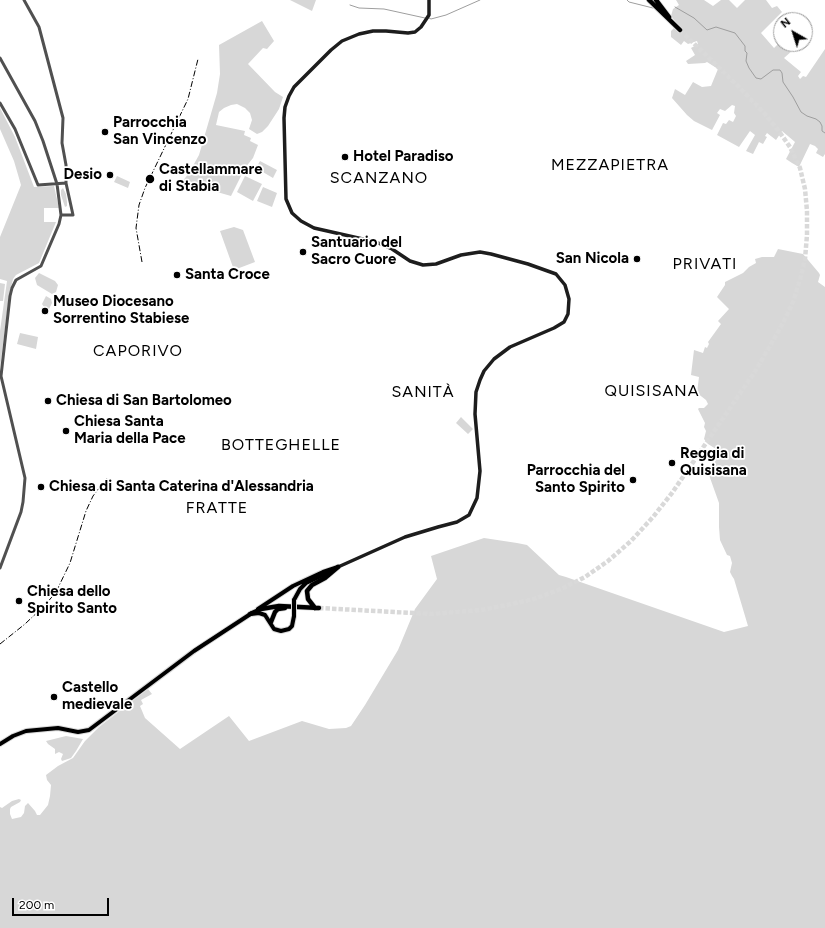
<!DOCTYPE html>
<meta charset="utf-8">
<style>
body{margin:0}
#map{position:relative;width:825px;height:928px;overflow:hidden;background:#fff;font-family:Figtree,sans-serif}
canvas{display:block}
.north{position:absolute;left:773px;top:12px;width:40px;height:40px;box-sizing:border-box;background:#fff;border:1px solid #999;border-radius:50%;rotate:321deg;font-size:11px;font-weight:700;line-height:16px;text-align:center;color:#000}
.north::after{content:'';display:block;margin:auto;width:14px;height:18px;background:#000;clip-path:polygon(50% 0,100% 100%,50% 72%,0 100%)}
.scale{position:absolute;left:12px;top:898px;width:97px;height:18px;box-sizing:border-box;border:2px solid #000;border-top:0;padding-left:5px;font-size:12px;line-height:14px;white-space:nowrap;color:#000;-webkit-text-stroke:3px #fff;paint-order:stroke}
</style>
<div id="map">
<canvas width="825" height="928"></canvas>
<div class="north">N</div>
<div class="scale">200 m</div>
</div>
<script>
const c = document.querySelector('canvas').getContext('2d');
c.lineJoin = 'round';
function fill(path, color) {
  c.fillStyle = color;
  c.fill(path, 'evenodd');
}
function shape(rows) {
  const path = new Path2D();
  for (const r of rows) {
    path.moveTo(r[0], r[1]);
    for (let i = 2; i < r.length; i += 2) path.lineTo(r[i], r[i + 1]);
  }
  return path;
}
function stroke(path, color, width, dash) {
  c.strokeStyle = color;
  c.lineWidth = width;
  c.lineCap = dash ? 'butt' : 'round';
  c.setLineDash(dash || []);
  c.stroke(path);
}
function label(font, color, halo, rows, align = 'center') {
  c.font = font + ' Figtree,sans-serif';
  c.lineWidth = 3.5;
  c.setLineDash([]);
  c.textBaseline = 'middle';
  c.strokeStyle = halo;
  c.fillStyle = color;
  for (const [text, x, y, turn = 0] of rows) {
    c.save();
    c.translate(x, y);
    c.rotate((+turn || 0) * Math.PI / 180);
    c.textAlign = isNaN(turn) ? turn : align;
    if (halo) c.strokeText(text, 0, 0);
    c.fillText(text, 0, 0);
    c.restore();
  }
}
fill(shape([
 [290,0,316,0,312,11],
 [676,0,704,0,713,6,721,0,729,0,737,8,745,0,766,0,772,8,777,6,782,12,761,33,774,48,780,42,782,45,788,44,793,50,784,58,801,72,798,76,800,79,803,76,806,77,825,49,825,154,823,157,816,153,818,149,815,146,810,144,799,167,792,163,786,159,795,142,782,131,776,140,767,133,765,136,767,137,763,144,759,142,753,154,746,151,755,135,750,131,739,147,717,135,723,123,726,124,729,120,733,122,736,116,734,113,735,106,732,105,725,111,720,109,717,113,720,115,712,130,694,121,687,115,672,98,675,89,685,95,693,82,702,87,711,86,718,69,707,62,705,63,688,64,686,61,695,55,691,48,698,44,697,41,688,44,684,41,681,45,671,37,671,31,674,28,679,33,682,30,671,16,673,9,679,5],
 [262,21,274,41,267,49,263,48,248,64,275,92,283,97,279,109,268,126,262,132,257,134,249,129,252,120,250,113,245,108,237,104,231,105,224,108,219,112,216,125,245,131,244,135,251,138,250,141,258,145,253,158,245,168,231,196,182,182,189,173,199,155,217,93,220,74,219,45],
 [0,108,15,137,34,187,54,186,59,208,44,208,44,222,56,222,39,263,16,275,13,279,9,296,0,368,0,331,7,281,0,279,0,237,21,185,14,161,0,129],
 [260,161,277,170,273,178,256,168],
 [117,176,130,182,128,188,114,182],
 [245,176,262,184,253,201,237,192],
 [263,187,277,193,272,207,257,201],
 [63,188,66,194,67,202,67,206,65,207,61,195,61,190],
 [234,227,243,230,255,262,234,270,220,231],
 [778,249,803,254,819,273,820,275,818,282,825,287,825,928,0,928,0,807,2,808,12,801,19,799,21,800,20,802,11,807,10,809,10,814,12,819,21,817,24,813,25,806,28,803,35,811,37,815,40,815,48,805,50,796,51,785,47,780,46,775,58,766,73,758,85,741,99,727,148,689,152,694,141,700,143,704,140,706,145,718,180,749,229,716,249,741,302,721,329,729,346,728,351,726,365,705,398,650,415,609,437,579,431,556,484,538,517,543,527,545,559,575,566,577,724,632,748,626,734,579,732,576,730,572,732,563,730,556,727,555,720,540,719,527,719,503,709,475,716,471,714,455,716,449,708,444,704,439,706,431,704,427,705,423,698,409,699,408,704,408,708,404,706,400,697,393,699,377,691,375,694,350,703,353,705,347,707,348,709,344,708,342,721,324,718,321,729,309,717,297,725,285,725,282,743,273,749,267,756,263,755,259,762,257,774,257],
 [39,273,55,281,58,285,56,292,52,294,37,285,35,278],
 [0,283,5,284,3,301,0,301],
 [46,296,51,299,52,303,49,309,44,307,42,304],
 [20,333,38,337,36,349,17,344],
 [461,417,473,429,468,434,456,423],
 [66,736,83,739,76,751,71,758,62,761,61,759,63,754,59,752,55,754,55,749,48,744,46,741]
]), '#d7d7d7');
stroke(shape([
 [627,0,629,2,653,8],
 [350,5,359,8,384,9,425,18],
 [675,7,694,18,707,30,716,27,735,33,745,46,745,51,747,53,746,61,749,68,756,78,761,79,773,70,780,70,782,73,783,82,793,97,801,112,807,116,816,119,820,122,822,126,822,131,825,133],
 [429,18,431,19,446,15,480,0]
]), '#9e9e9e', 1);
stroke(shape([
 [319,608,432,614,481,610,507,605,534,599,561,589,585,577,608,561,631,541,653,517,672,493,756,370,782,325,793,302,800,280,805,259,807,235,807,211,805,189,800,168,790,147,778,130,765,114,739,87,680,30]
]), '#d9d9d9', 4.5, [4.5, 2]);
const primary = shape([
 [294,600,300,589,306,583,330,572],
 [258,609,293,586,323,572,338,567],
 [251,614,259,613,265,615,274,629,281,631,289,629,292,626,294,616],
 [0,744,13,736,26,731,58,728,78,732,89,730,194,651,252,613]
]);
const trunk = shape([
 [649,0,680,30],
 [656,0,669,17],
 [315,608,308,599,307,591,312,585,325,578,338,567],
 [250,614,261,609,279,606,319,608],
 [271,622,275,612,278,609,285,608]
]);
stroke(primary, '#dbdbdb', 6);
stroke(trunk, '#dbdbdb', 6);
stroke(shape([
 [24,0,39,27,63,118,62,143,66,165,66,183],
 [0,58,35,121,43,141,57,184,61,215,59,224,41,266,16,280,12,288,10,296,1,376,25,478,23,502,21,512,0,568],
 [0,103,15,129,38,185,66,183,73,215,61,215]
]), '#505050', 3);
stroke(shape([
 [338,567,405,537,438,527,457,522,469,515,477,498,480,471,475,414,476,392,480,380,484,371,494,359,510,347,554,328,564,322,568,314,569,299,565,285,556,274,528,264,491,254,480,252,461,255,436,264,423,265,410,261,392,249,376,242,314,228,301,221,292,213,286,199,284,118,285,107,289,96,294,87,331,50,342,41,359,34,373,31,386,31,408,33,415,32,421,27,429,15,429,0]
]), '#1d1d1d', 3.5);
stroke(primary, '#000', 4);
stroke(trunk, '#000', 4.5);
stroke(shape([
 [142,262,136,228,139,205,145,188,188,99,198,59],
 [0,644,25,624,46,604,56,592,70,563,86,511,93,496,107,478]
]), '#000', 1, [6, 2, 1, 2]);
const primaryBridge = shape([
 [294,616,294,600]
]);
stroke(primaryBridge, '#dbdbdb', 6, []);
stroke(primaryBridge, '#000', 4);
for (const [x, y, r, color] of [
 [105,132,4,"#000"],
 [345,157,4,"#000"],
 [110,175,4,"#000"],
 [150,179,5,"#000"],
 [303,252,4,"#000"],
 [637,259,4,"#000"],
 [177,275,4,"#000"],
 [45,311,4,"#000"],
 [48,401,4,"#000"],
 [66,431,4,"#000"],
 [672,463,4,"#000"],
 [633,480,4,"#000"],
 [41,487,4,"#000"],
 [19,601,4,"#000"],
 [54,697,4,"#000"]
]) {
  const dot = new Path2D();
  dot.arc(x, y, r, 0, 2 * Math.PI);
  c.fillStyle = color;
  c.fill(dot);
  stroke(dot, '#fff', 1.5);
}
label('bold 15px', '#000', '#fff', [
 ["Parrocchia",113,123],
 ["San Vincenzo",113,140],
 ["Hotel Paradiso",353,157],
 ["Castellammare",159,170],
 ["di Stabia",159,187],
 ["Desio",102,175,"right"],
 ["Santuario del",311,243],
 ["Sacro Cuore",311,260],
 ["San Nicola",629,259,"right"],
 ["Santa Croce",185,275],
 ["Museo Diocesano",53,302],
 ["Sorrentino Stabiese",53,319],
 ["Chiesa di San Bartolomeo",56,401],
 ["Chiesa Santa",74,422],
 ["Maria della Pace",74,439],
 ["Reggia di",680,454],
 ["Quisisana",680,471],
 ["Parrocchia del",625,471,"right"],
 ["Santo Spirito",625,488,"right"],
 ["Chiesa di Santa Caterina d'Alessandria",49,487],
 ["Chiesa dello",27,592],
 ["Spirito Santo",27,609],
 ["Castello",62,688],
 ["medievale",62,705]
], 'left');
c.letterSpacing = '1px';
label('16px', '#000', '#fff', [
 ["MEZZAPIETRA",610,165],
 ["SCANZANO",379,178],
 ["PRIVATI",705,264],
 ["CAPORIVO",138,351],
 ["QUISISANA",652,391],
 ["SANITÀ",423,392],
 ["BOTTEGHELLE",281,445],
 ["FRATTE",217,508]
]);
c.letterSpacing = '0px';
</script>
